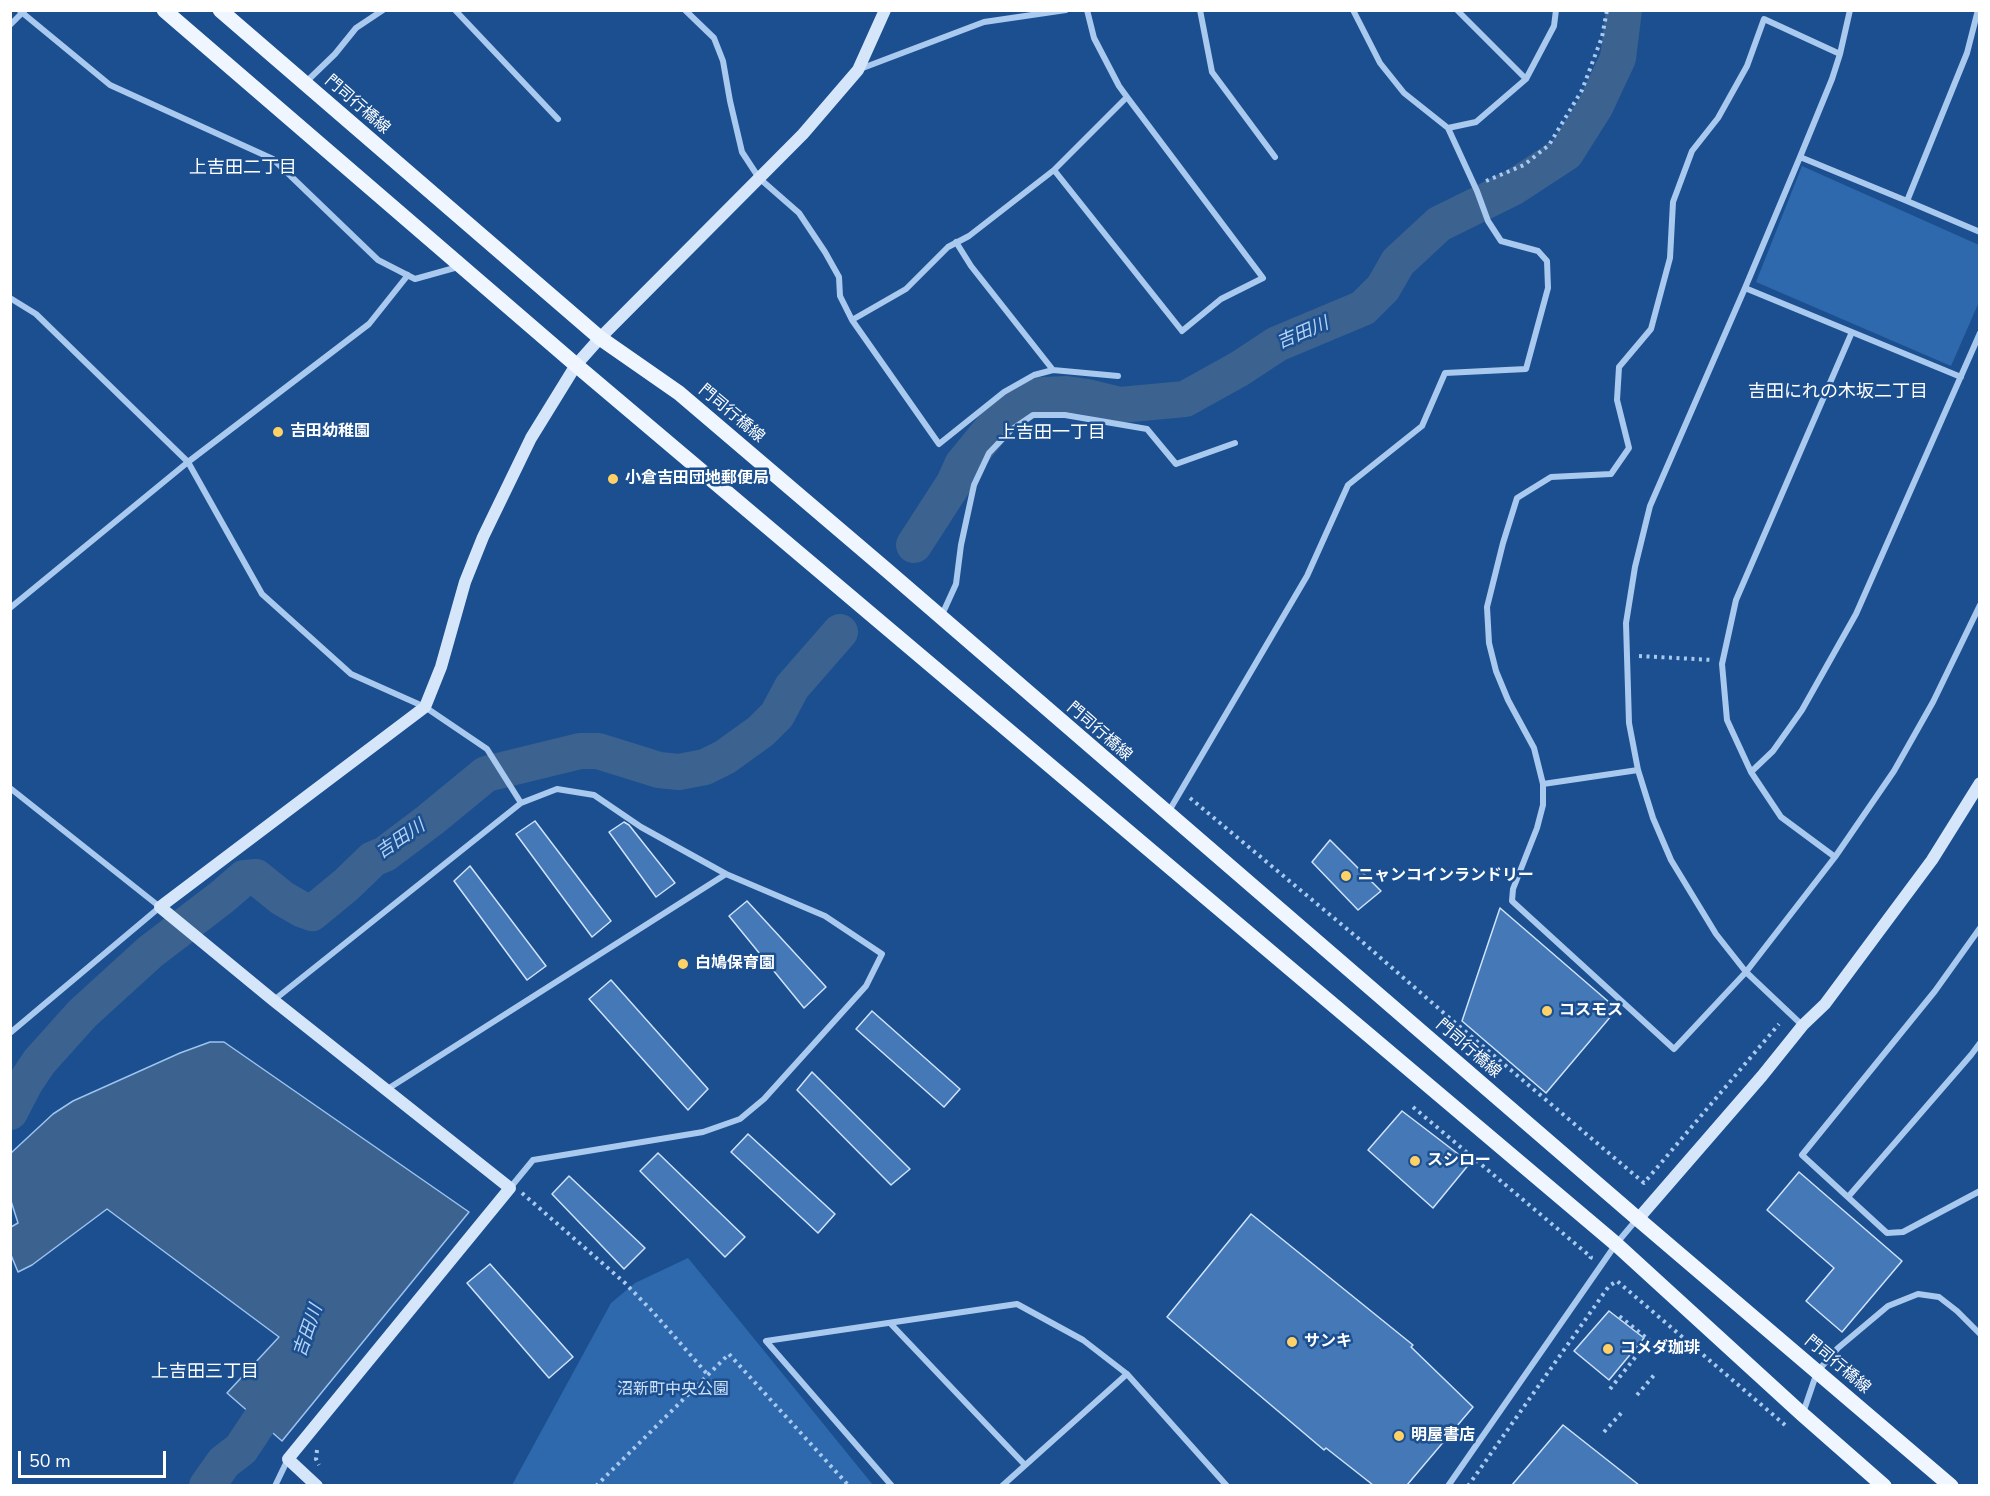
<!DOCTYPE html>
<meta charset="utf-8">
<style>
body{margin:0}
#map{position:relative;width:1990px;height:1496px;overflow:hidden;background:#1b4f8f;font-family:"Nunito Sans",sans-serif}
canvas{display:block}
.frame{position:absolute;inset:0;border:12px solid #fff;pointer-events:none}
.scale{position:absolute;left:18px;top:1451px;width:148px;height:27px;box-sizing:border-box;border:3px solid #fff;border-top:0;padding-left:8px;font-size:18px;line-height:21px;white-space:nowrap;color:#fff;-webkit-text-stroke:4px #1b4f8f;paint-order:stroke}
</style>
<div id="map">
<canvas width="1990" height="1496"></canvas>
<div class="frame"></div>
<div class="scale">50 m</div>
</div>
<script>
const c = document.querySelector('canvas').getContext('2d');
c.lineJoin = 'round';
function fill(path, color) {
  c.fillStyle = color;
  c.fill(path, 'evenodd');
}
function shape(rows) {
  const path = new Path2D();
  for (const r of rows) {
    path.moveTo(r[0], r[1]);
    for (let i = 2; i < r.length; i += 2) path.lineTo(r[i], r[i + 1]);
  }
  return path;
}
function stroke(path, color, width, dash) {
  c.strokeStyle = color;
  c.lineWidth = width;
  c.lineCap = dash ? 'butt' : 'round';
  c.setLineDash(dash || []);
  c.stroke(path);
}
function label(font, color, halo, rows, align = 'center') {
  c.font = font + ' "Nunito Sans","Noto Sans JP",sans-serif';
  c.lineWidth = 5;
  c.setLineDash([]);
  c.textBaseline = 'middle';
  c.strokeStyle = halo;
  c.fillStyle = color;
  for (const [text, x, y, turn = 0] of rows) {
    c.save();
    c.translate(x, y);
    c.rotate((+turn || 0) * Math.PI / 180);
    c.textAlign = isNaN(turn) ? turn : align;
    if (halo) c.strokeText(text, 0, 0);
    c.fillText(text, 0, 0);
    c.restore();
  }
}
fill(shape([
 [1802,166,1979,245,1979,302,1951,366,1756,282],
 [688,1258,743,1325,873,1485,512,1485,611,1303,635,1283]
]), '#2e69ad');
const water = shape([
 [210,1042,224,1042,469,1212,282,1441,227,1393,279,1337,107,1209,32,1265,18,1272,11,1255,11,1227,18,1223,11,1201,11,1153,53,1114,73,1101,180,1053,210,1042]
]);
fill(water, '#3c6290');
stroke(water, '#9cc4f0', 1.5);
stroke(shape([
 [914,545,954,483,962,465,993,427,1011,410,1028,400,1042,395,1067,394,1087,397,1120,405,1185,399,1239,369,1277,344,1363,308,1383,288,1398,262,1439,224,1514,187,1566,153,1595,107,1618,58,1624,10],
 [10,1112,25,1083,39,1062,82,1014,150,952,222,897,244,878,256,877,282,898,301,909,312,913,346,885,373,859,385,854,430,820,486,774,580,751,598,751,659,770,679,772,705,767,725,757,761,731,777,715,792,687,840,632],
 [207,1486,224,1462,241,1449,286,1381]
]), '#3c6290', 36);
const building = shape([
 [535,821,611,921,592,937,516,834,535,821],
 [624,822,629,825,675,883,656,897,609,832,624,822],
 [1330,840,1381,891,1358,910,1312,862,1330,840],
 [470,866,546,966,527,980,454,881,470,866],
 [747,901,826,987,804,1008,729,916,747,901],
 [1500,908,1617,1009,1546,1093,1462,1021,1500,908],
 [611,980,708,1089,688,1110,589,999,611,980],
 [872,1011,960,1089,944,1107,856,1029,872,1011],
 [812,1072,910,1169,891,1185,797,1090,812,1072],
 [1402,1111,1470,1163,1433,1208,1368,1150,1402,1111],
 [748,1134,835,1214,818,1233,731,1152,748,1134],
 [658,1153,745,1237,725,1257,640,1171,658,1153],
 [1799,1172,1902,1261,1842,1332,1806,1301,1834,1268,1767,1210,1799,1172],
 [569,1176,645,1248,624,1269,552,1194,569,1176],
 [1251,1214,1413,1345,1411,1347,1473,1407,1407,1485,1373,1485,1326,1448,1324,1450,1167,1317,1251,1214],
 [490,1264,573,1357,549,1378,467,1283,490,1264],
 [1609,1311,1644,1338,1609,1380,1574,1351,1609,1311],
 [1563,1425,1639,1485,1512,1485,1563,1425]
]);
fill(building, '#4478b7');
stroke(building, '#cfe3fa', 1.5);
stroke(shape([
 [1486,181,1524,165,1549,145,1582,90,1602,37,1607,10],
 [1639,656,1713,660],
 [1190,798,1359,939,1453,1021,1644,1183,1779,1024],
 [1413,1107,1591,1257,1590,1259],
 [522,1193,625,1283,653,1312,708,1375],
 [1610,1389,1649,1340,1618,1315],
 [1637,1395,1655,1374],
 [1604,1432,1623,1411],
 [317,1450,316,1459,319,1465],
 [596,1486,729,1354,849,1486],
 [1468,1486,1609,1286,1617,1281,1785,1425]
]), '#a9c9ee', 4, [3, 4.5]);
stroke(shape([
 [19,10,110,85,273,159,378,260,415,279,458,267],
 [455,10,558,119],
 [685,10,714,38,723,61,730,101,742,152,759,178,799,213,825,252,839,277,840,296,852,320],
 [1087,10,1094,38,1119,86,1127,97,1263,278,1221,299,1182,331,1054,170,1127,97],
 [1200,10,1212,72,1275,157],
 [1457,10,1526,79],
 [1978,10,1967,53,1907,201,1980,232],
 [10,25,25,10],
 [1840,54,1850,10],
 [860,69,984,22,1066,10],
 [305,83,335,54,356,28,383,10],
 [1448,128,1476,122,1526,79,1554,26,1556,10],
 [1054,170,969,236,948,247,906,289,852,320,939,444,1004,392,1034,375,1053,370,1118,376],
 [956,242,971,266,1053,370],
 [1745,288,1800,157,1907,201],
 [10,298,36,314,188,462,262,594,351,674,425,707,487,749,521,803],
 [10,608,188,462,369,324,408,275],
 [941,617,956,584,961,545,974,485,989,453,1011,430,1033,415,1065,415,1147,429,1176,464,1235,443],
 [1638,770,1653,818,1671,860,1716,934,1746,972,1674,1049,1512,901,1513,889,1537,828,1543,805,1543,784,1638,770,1629,723,1626,623,1635,567,1650,506,1745,288,1961,377],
 [1751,772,1773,751,1802,710,1856,614,1980,333],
 [1543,784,1534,748,1508,700,1496,671,1489,643,1487,607,1503,543,1517,498,1551,477,1611,474,1629,448,1617,400,1619,367,1651,329,1670,258,1673,202,1692,151,1718,118,1747,66,1764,19,1840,54,1832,79,1800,157],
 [10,788,160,907,10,1033],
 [1169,811,1307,576,1348,485,1422,426,1445,373,1526,369,1548,288,1547,261,1538,251,1501,241,1488,221,1477,191,1448,128,1404,93,1380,63,1353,10],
 [1835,857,1894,771,1933,702,1980,605],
 [1980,928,1935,991,1802,1155,1887,1233,1903,1232,1980,1191],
 [274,1000,521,803,557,789,594,795,641,827,726,874,825,916,882,954,866,986,764,1099,740,1119,703,1132,533,1160,510,1188],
 [1802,1025,1746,972,1835,857,1781,817,1751,772,1727,720,1722,664,1736,600,1852,332],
 [386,1090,726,874],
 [1848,1197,1971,1055,1980,1043],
 [890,1323,1025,1465],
 [1803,1413,1817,1372,1838,1348,1888,1306,1918,1294,1939,1297,1957,1311,1980,1334],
 [275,1486,288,1459],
 [892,1486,766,1341,1017,1304,1083,1340,1127,1374,1227,1486],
 [1002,1486,1127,1374],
 [1448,1486,1616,1244,1637,1219]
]), '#a9c9ee', 6);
stroke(shape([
 [1638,1219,1762,1076,1803,1025,1825,1004,1932,860,1980,783],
 [317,1486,288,1459,510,1188,273,1000,160,907,425,707,441,667,465,582,483,537,531,438,576,365,600,338,803,134,858,70,885,10]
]), '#d6e6fa', 12);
stroke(shape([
 [164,10,576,365,1616,1244,1802,1414,1884,1486],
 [220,10,600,338,679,393,889,572,1638,1219,1951,1486]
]), '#f0f6ff', 15);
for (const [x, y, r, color] of [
 [278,432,6,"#ffd166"],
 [613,479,6,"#ffd166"],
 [1346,876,6,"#ffd166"],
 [683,964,6,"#ffd166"],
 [1547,1011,6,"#ffd166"],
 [1415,1161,6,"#ffd166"],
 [1292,1342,6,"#ffd166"],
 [1608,1349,6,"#ffd166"],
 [1399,1436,6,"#ffd166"]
]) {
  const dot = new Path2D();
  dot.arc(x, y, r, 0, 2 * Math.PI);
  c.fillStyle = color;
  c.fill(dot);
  stroke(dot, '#1b4f8f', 2);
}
label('16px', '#fff', '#1b4f8f', [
 ["門司行橋線",357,105,41],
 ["門司行橋線",731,414,40],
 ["門司行橋線",1099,732,41],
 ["門司行橋線",1468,1049,41],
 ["門司行橋線",1837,1365,40]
]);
label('bold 16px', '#fff', '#1b4f8f', [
 ["吉田幼稚園",290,432],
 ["小倉吉田団地郵便局",625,479],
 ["ニャンコインランドリー",1358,876],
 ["白鳩保育園",695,964],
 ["コスモス",1559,1011],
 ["スシロー",1427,1161],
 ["サンキ",1304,1342],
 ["コメダ珈琲",1620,1349],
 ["明屋書店",1411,1436]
], 'left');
label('16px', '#cfe3fa', '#1b4f8f', [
 ["沼新町中央公園",673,1390]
]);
label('18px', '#fff', '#1b4f8f', [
 ["上吉田二丁目",243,169],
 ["吉田にれの木坂二丁目",1838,393],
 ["上吉田一丁目",1052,434],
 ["上吉田三丁目",205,1373]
]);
label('italic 18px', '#b5d3f5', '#1b4f8f', [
 ["吉田川",1303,334,-23],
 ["吉田川",401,840,-34],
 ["吉田川",309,1331,-71]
]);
</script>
